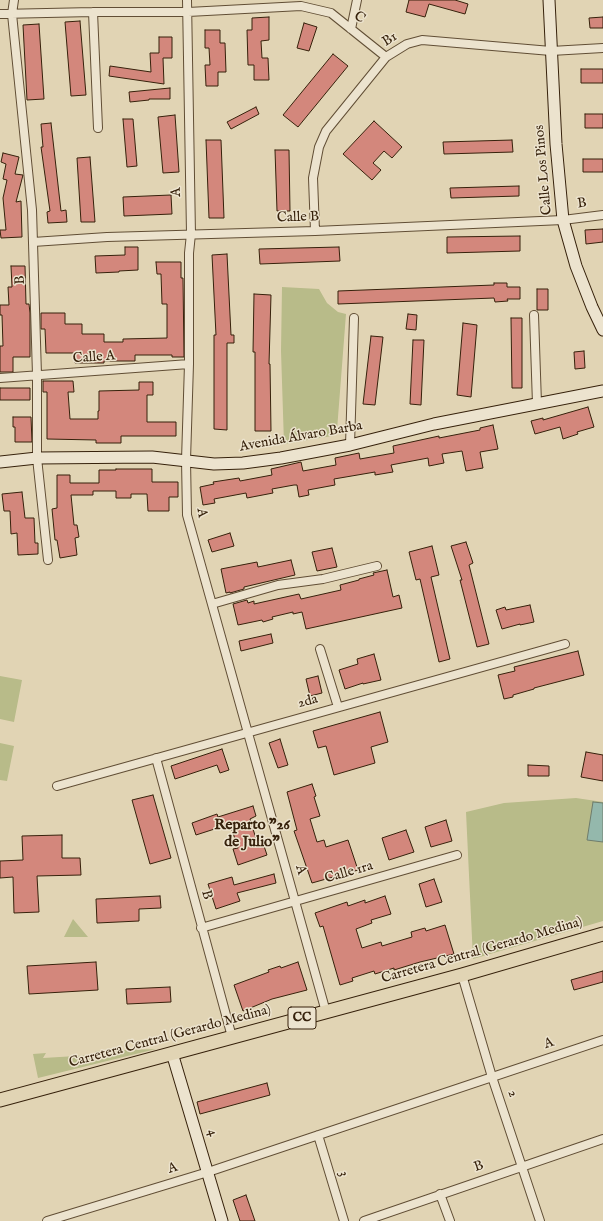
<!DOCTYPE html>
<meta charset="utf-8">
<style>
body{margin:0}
canvas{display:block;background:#e1d4b4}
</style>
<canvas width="603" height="1221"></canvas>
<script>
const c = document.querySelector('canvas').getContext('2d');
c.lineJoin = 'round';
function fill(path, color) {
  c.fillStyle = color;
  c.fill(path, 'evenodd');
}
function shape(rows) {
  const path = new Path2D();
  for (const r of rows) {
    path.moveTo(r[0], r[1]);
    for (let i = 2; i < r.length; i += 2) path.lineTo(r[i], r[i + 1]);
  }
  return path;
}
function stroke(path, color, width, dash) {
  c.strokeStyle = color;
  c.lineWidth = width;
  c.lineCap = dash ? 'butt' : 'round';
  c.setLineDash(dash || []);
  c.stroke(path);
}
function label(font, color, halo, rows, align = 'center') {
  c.font = font + ' "IM FELL English",serif';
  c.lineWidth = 3;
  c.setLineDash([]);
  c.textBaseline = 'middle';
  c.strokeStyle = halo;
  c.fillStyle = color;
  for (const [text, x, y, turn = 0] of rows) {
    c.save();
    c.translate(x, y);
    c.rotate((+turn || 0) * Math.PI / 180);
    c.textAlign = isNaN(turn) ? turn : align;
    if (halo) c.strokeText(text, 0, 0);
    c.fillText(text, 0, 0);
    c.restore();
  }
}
fill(shape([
 [282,287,319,289,327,303,338,312,346,314,337,430,335,434,332,436,284,444,281,351],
 [0,676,22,680,14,722,0,719],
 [0,743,14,746,7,781,0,780],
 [576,798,603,802,603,921,473,959,466,812,504,803],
 [73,919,88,937,64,937],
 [156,1049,38,1078,33,1054,46,1053,43,1058,93,1055,96,1051]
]), '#b8bb89');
const water = shape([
 [593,802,603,803,603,842,587,840,593,802]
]);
fill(water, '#94b8ac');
stroke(water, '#6e7c6c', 1);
const building = shape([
 [409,0,455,0,468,4,465,14,429,4,425,17,406,12,409,0],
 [269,17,269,40,261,41,262,58,268,58,269,80,254,80,254,65,248,65,247,30,252,30,252,18,269,17],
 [603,17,603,28,590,28,589,18,603,17],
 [80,21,86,95,71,96,65,22,80,21],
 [304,23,317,27,309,51,297,48,304,23],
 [39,24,44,99,27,100,23,25,39,24],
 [205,30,220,30,220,43,225,43,226,72,218,72,218,86,206,86,205,65,210,65,209,48,205,48,205,30],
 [159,37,172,37,172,58,163,58,164,84,109,76,110,66,151,72,150,53,159,53,159,37],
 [333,54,348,66,298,127,283,115,333,54],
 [581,69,603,69,603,83,581,83,581,69],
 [170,88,170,99,149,99,149,100,130,102,129,92,170,88],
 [256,107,259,114,231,129,227,122,256,107],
 [585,114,603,114,603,128,585,128,585,114],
 [175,115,179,172,163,173,158,117,175,115],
 [123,119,133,119,137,166,127,167,123,119],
 [374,121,402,147,392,158,384,151,373,163,381,170,372,180,343,154,374,121],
 [51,123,61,211,66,210,67,222,48,223,47,212,50,211,41,147,43,147,41,124,51,123],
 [206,140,221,140,224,218,209,218,206,140],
 [512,140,513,152,444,154,443,142,512,140],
 [275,150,289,150,290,211,277,211,275,150],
 [3,153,19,157,15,174,23,175,16,202,21,201,22,237,1,238,0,230,6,230,3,198,7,180,3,179,6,164,1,162,3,153],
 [90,157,95,222,81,222,77,158,90,157],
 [583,159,603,159,603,172,583,172,583,159],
 [519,186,519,196,451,198,450,188,519,186],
 [171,195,172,214,124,216,123,197,171,195],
 [603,229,603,242,586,244,585,230,603,229],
 [520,236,520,251,447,253,447,237,520,236],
 [125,247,138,247,138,270,119,271,119,272,96,273,95,256,125,255,125,247],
 [339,247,340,261,260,264,259,249,339,247],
 [227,254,231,335,234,335,234,343,227,343,227,430,214,429,214,335,216,335,212,255,227,254],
 [156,262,181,262,181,278,183,278,184,357,172,357,172,355,135,355,135,361,104,361,104,363,75,363,75,353,46,353,45,329,41,329,41,313,65,313,65,324,82,324,82,334,104,334,104,342,123,342,123,339,167,338,167,304,162,304,161,274,157,274,156,262],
 [11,266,25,266,26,304,29,304,30,313,30,357,13,357,13,372,0,372,0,346,3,346,2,315,0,315,0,305,9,305,8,287,12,287,11,266],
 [494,283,507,283,507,287,520,287,520,299,507,299,508,301,495,302,494,298,338,304,338,291,494,285,494,283],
 [537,289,548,289,548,310,537,310,537,289],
 [254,294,271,295,269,364,270,364,271,431,255,431,255,352,253,352,254,294],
 [408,314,417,315,416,330,406,329,408,314],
 [511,318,522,318,522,388,512,388,511,318],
 [463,323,477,325,471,397,457,395,463,323],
 [371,336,383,337,375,405,363,404,371,336],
 [413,340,424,340,421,405,410,404,413,340],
 [584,351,585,368,575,369,574,352,584,351],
 [43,381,73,381,74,392,68,392,70,419,98,419,98,411,99,411,99,391,139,390,139,382,153,382,153,395,147,395,147,422,176,422,176,436,121,436,121,443,96,443,96,440,47,439,47,392,43,392,43,381],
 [0,388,30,388,30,400,0,400,0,388],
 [588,407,594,427,577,432,578,434,563,439,560,427,535,434,531,421,543,418,543,420,588,407],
 [13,417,31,417,32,442,15,442,15,427,13,427,13,417],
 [493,425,498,449,480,452,483,468,466,471,462,451,442,454,444,463,429,466,428,458,391,465,393,472,375,475,375,472,334,479,335,485,308,490,309,495,299,497,297,485,294,485,272,489,273,493,247,498,246,493,214,499,215,503,203,505,200,487,214,484,213,482,239,478,240,481,272,475,271,469,301,462,303,471,336,465,335,458,359,453,360,459,394,453,393,446,439,436,439,438,480,430,480,428,493,425],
 [116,469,152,469,152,482,178,482,178,497,169,497,169,511,148,511,147,494,131,494,131,498,116,498,116,491,93,491,93,495,71,495,74,525,77,525,79,537,75,538,77,555,60,558,57,540,55,540,52,509,57,508,57,475,70,475,70,483,99,483,99,470,116,470,116,469],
 [22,492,25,518,34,518,35,543,38,543,38,554,18,555,17,533,11,534,10,511,4,511,2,494,22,492],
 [230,533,234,546,212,552,208,540,230,533],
 [466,542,473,563,469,565,489,644,477,647,460,580,462,580,451,546,466,542],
 [432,546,439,575,431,577,450,659,439,662,420,579,416,580,409,552,432,546],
 [332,548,337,567,317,571,312,552,332,548],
 [291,560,295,575,244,587,244,589,230,593,230,592,226,593,221,569,257,562,258,567,291,560],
 [387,570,393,597,399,595,402,608,306,629,302,612,293,614,293,612,272,617,273,619,263,622,262,620,238,625,233,604,247,600,248,603,254,601,254,604,299,594,301,599,341,590,340,585,359,580,359,579,374,575,373,573,387,570],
 [530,605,534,622,520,625,520,624,502,629,496,610,505,607,506,610,530,605],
 [271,634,273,643,241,651,239,641,271,634],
 [578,651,584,675,534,688,534,689,513,695,513,697,504,699,498,675,515,671,514,667,578,651],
 [374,654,381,680,363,684,363,683,345,689,339,670,358,664,357,659,374,654],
 [318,676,322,693,310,696,306,679,318,676],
 [380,712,388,742,371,747,375,763,334,775,326,746,318,748,313,731,380,712],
 [280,739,288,765,278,768,269,743,280,739],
 [222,749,229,770,220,773,217,765,175,779,171,766,222,749],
 [586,752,603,755,603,781,581,777,586,752],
 [528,765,549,766,549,776,528,776,528,765],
 [312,784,316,796,314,797,320,816,310,819,317,842,324,840,326,847,348,840,358,870,312,883,294,831,297,830,287,792,312,784],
 [153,795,171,858,150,864,132,800,153,795],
 [253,806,256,816,250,819,257,842,262,840,267,855,238,865,233,849,238,848,230,824,196,835,192,823,217,814,218,817,253,806],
 [446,820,452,841,431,847,425,827,446,820],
 [406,830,414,852,389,860,382,838,406,830],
 [62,835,62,858,80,858,81,875,37,876,39,912,14,913,13,877,0,878,0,861,23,860,22,836,62,835],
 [274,874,276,883,237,893,240,901,216,909,208,884,232,877,234,885,274,874],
 [434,879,442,902,426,907,419,884,434,879],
 [160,896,161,908,139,909,139,921,97,923,96,899,160,896],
 [385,896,391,914,371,920,372,923,356,929,362,948,381,942,382,946,412,937,411,932,425,928,426,931,445,925,454,954,420,962,394,970,394,968,375,974,374,971,352,978,353,981,340,985,323,926,320,927,315,913,347,902,348,906,365,900,365,903,385,896],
 [96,962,98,990,29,994,27,966,96,962],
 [298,962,307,990,272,999,243,1011,234,985,269,972,268,970,280,966,281,968,298,962],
 [603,971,603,982,574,990,571,980,603,971],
 [170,987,171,1002,127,1004,126,989,170,987],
 [267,1083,270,1095,200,1114,197,1102,267,1083],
 [246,1195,255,1221,240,1221,233,1200,246,1195]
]);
fill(building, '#d3877c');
stroke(building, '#36210b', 1);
const street = shape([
 [14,0,12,14,32,210,37,375,37,458,48,560],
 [187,0,191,234,189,253,189,364,186,460,187,515,326,1012],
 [93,12,98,128],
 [0,14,93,12,188,12,301,6,331,13,386,57],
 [351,29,357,0],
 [315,231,313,178,319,147,326,131,386,57,407,44,422,40,551,51,603,48],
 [33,242,107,237,315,231,563,220,603,215],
 [534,315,537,404],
 [0,378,189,364],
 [350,445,354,318],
 [212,604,278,585,323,579,377,566],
 [320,649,338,707],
 [156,758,232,1037],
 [57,786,565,644],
 [201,928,457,855],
 [462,975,492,1077,540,1221],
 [318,1135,344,1221],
 [440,1194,450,1221],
 [47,1221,208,1172,603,1040],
 [364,1221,603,1139]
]);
const secondary = shape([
 [549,0,556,144,563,220,576,266,592,307,603,330],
 [0,462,37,458,152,457,214,464,243,463,281,458,350,445,434,424,603,391],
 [172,1053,222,1221]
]);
const primary = shape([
 [0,1100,462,975,603,934]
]);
stroke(street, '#614e35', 10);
stroke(secondary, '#36210b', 13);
stroke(primary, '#36210b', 15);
stroke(street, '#ece3ce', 8);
stroke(secondary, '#ece3ce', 11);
stroke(primary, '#e1d4b4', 13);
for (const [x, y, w] of [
 [302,1018,28]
]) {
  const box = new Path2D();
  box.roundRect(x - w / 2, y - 11, w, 22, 3);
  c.fillStyle = '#ece3ce';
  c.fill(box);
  stroke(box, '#36210b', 1);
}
label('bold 13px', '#36210b', null, [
 ["CC",302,1018]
]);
label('14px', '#36210b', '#ece3ce', [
 ["C",359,18,39],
 ["B1",390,40,-32],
 ["Calle Los Pinos",544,170,-95],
 ["A",177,192,-91],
 ["B",582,204,-7],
 ["Calle B",298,218,-2],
 ["B",21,280,-92],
 ["Calle A",94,358,-4],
 ["Avenida Álvaro Barba",301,437,-10],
 ["A",201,513,82],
 ["2da",308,702,-15],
 ["A",300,870,74],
 ["Calle 1ra",349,873,-16],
 ["B",206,895,75],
 ["Carretera Central (Gerardo Medina)",482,951,-16],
 ["Carretera Central (Gerardo Medina)",170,1037,-15],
 ["A",549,1044,-18],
 ["2",512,1094,71],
 ["4",212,1133,73],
 ["B",479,1167,-19],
 ["A",173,1169,-17],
 ["3",343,1174,73]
]);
label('bold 15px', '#36210b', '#ece3ce', [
 ["Reparto \"26",252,826],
 ["de Julio\"",252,843]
]);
</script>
